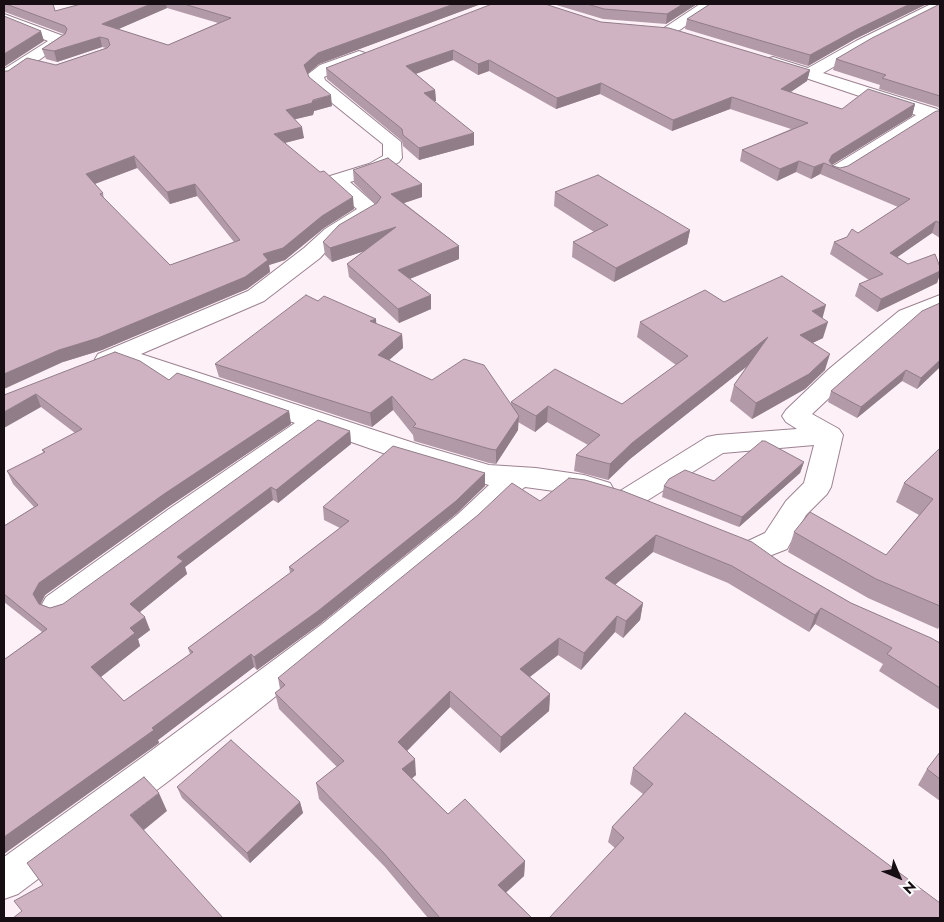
<!DOCTYPE html>
<style>
body{margin:0}
#map{position:relative;width:944px;height:922px;overflow:hidden;background:#fdf0f7;font-family:Jost,sans-serif}
canvas{display:block}
.frame{position:absolute;inset:0;border:5px solid #170e13;pointer-events:none}
.north{position:absolute;left:874px;top:852px;width:50px;height:50px;-webkit-text-stroke:4px #fff;paint-order:stroke;rotate:135deg;font-size:14px;font-weight:700;line-height:20px;text-align:center;color:#170e13}
.north::after{content:'';display:block;margin:auto;width:18px;height:22px;background:#170e13;clip-path:polygon(50% 0,100% 100%,50% 72%,0 100%)}
</style>
<div id="map">
<canvas width="944" height="922"></canvas>
<div class="frame"></div>
<div class="north">N</div>
</div>
<script>
const c = document.querySelector('canvas').getContext('2d');
c.lineJoin = 'round';
function shape(rows) {
  const path = new Path2D();
  for (const r of rows) {
    path.moveTo(r[0], r[1]);
    for (let i = 2; i < r.length; i += 2) path.lineTo(r[i], r[i + 1]);
  }
  return path;
}
function stroke(path, color, width, dash) {
  c.strokeStyle = color;
  c.lineWidth = width;
  c.lineCap = dash ? 'butt' : 'round';
  c.setLineDash(dash || []);
  c.stroke(path);
}
function fill(path, color) {
  c.fillStyle = color;
  c.fill(path, 'evenodd');
}
const minor = shape([
 [700,4,717,4,674,34,664,34,661,31,664,28,700,4],
 [931,4,940,4,940,11,868,47,823,73,937,109,940,111,940,122,932,120,844,176,837,178,830,176,827,172,830,168,916,115,767,65,765,62,767,59,773,57,808,68,856,41,931,4],
 [4,14,66,37,68,40,10,80,4,81,4,69,48,41,4,23,4,14],
 [359,51,365,53,367,56,365,59,324,77,325,80,401,142,402,158,399,162,383,172,350,182,377,206,380,210,377,214,339,237,320,258,264,301,141,354,420,445,489,465,536,468,584,475,610,483,614,490,610,497,600,500,583,495,525,487,505,502,477,531,343,643,170,780,18,894,4,899,4,857,144,756,321,625,457,515,489,485,400,459,320,431,189,525,68,615,57,619,46,615,41,606,46,597,169,509,295,423,119,363,107,367,98,364,95,359,98,354,248,291,304,248,325,229,357,209,336,191,327,180,330,176,369,164,383,156,383,144,311,86,307,75,320,65,359,51],
 [940,295,940,310,915,321,847,381,812,414,839,429,843,435,831,487,827,494,806,515,787,549,759,560,748,557,744,549,748,541,765,533,786,501,804,483,814,445,723,453,640,505,630,508,620,505,616,498,620,491,707,437,717,435,797,429,786,422,782,416,786,410,829,369,899,311,940,295]
]);
stroke(minor, '#9c8291', 2);
fill(minor, '#fff');
fill(shape([
 [4,4,53,4,55,11,81,4,481,4,319,64,307,74,309,77,332,106,314,111,313,115,295,119,304,138,285,143,354,209,324,228,285,260,269,265,270,272,247,289,102,350,63,362,56,65,106,48,102,47,57,62,46,59,42,49,64,34,5,12,4,13],
 [167,8,218,23,168,45,118,29],
 [137,168,170,204,197,196,234,242,170,265,104,199,103,193,95,184],
 [553,4,697,4,666,24,603,19],
 [710,4,927,4,855,39,808,66,685,29,687,19],
 [940,4,940,109,938,107,879,89,880,85,833,70,836,59],
 [601,22,810,70,807,81,790,92,842,109,915,104,912,116,832,165,833,166,840,168,848,166,940,111,940,238,932,233,897,257,908,264,940,267,940,274,937,283,877,312,855,296,859,284,869,280,830,254,834,242,858,233,898,207,820,174,811,179,796,172,777,181,740,161,742,150,791,129,730,109,672,131,600,94,556,109,489,71,478,75,453,60,416,74,435,90,436,101,434,101,474,145,419,160,403,146,402,141,327,79,326,68],
 [353,170,422,197,404,203,459,246,459,259,410,279,431,309,399,323,349,277,347,264,364,251,332,262,325,255,323,242,375,204,354,183],
 [555,192,690,230,687,244,614,282,572,257,573,242,594,232,554,206],
 [318,301,402,334,403,348,389,360,432,380,511,405,511,402,622,404,676,365,637,337,640,322,724,302,822,318,823,338,812,343,825,370,805,389,752,419,730,401,734,385,748,365,630,459,608,480,574,471,576,455,588,445,547,422,535,432,518,422,518,430,496,464,489,463,414,441,413,435,393,410,372,427,219,377,215,364],
 [940,303,940,367,917,389,902,381,857,418,828,402,831,391],
 [169,380,289,411,291,424,168,507,45,595,41,604,50,608,63,604,350,431,351,444,278,503,273,500,185,567,187,574,140,612,150,630,138,639,140,646,101,677,124,701,190,654,188,648,290,573,289,567,340,528,324,520,323,507,485,473,485,486,456,514,320,624,257,670,254,667,158,740,159,743,143,754,5,659,42,632,4,602,4,526,34,507,13,484,7,471,44,453,42,450,75,433,41,407,4,395],
 [940,448,940,625,938,629,868,598,788,552,794,532,886,555,919,515,896,502,904,483],
 [804,462,800,473,739,527,662,497,664,486,714,481],
 [540,501,783,564,851,603,940,643,940,710,879,671,883,664,815,624,809,632,728,583,653,552,615,585,643,603,640,620,623,638,615,632,581,670,558,655,530,677,550,694,549,711,500,753,450,707,407,751,416,775,412,778,448,814,525,861,524,876,506,892,532,918,428,918,385,867,319,799,316,783,337,767,279,709,275,693,280,689,278,678],
 [940,752,940,801,918,785,927,769],
 [633,768,940,903,615,848,608,842,612,827,643,794,630,784],
 [177,787,300,802,303,813,250,863,182,798]
]), '#b29aa8');
fill(shape([
 [151,4,166,4,167,8,105,35,102,24],
 [454,4,481,4,319,64,305,76,304,65,318,53],
 [683,4,697,4,666,24,667,14],
 [910,4,927,4,855,39,808,66,810,55,858,29],
 [41,31,44,41,4,67,4,54],
 [100,37,102,47,57,62,54,51],
 [453,50,453,60,407,77,406,66],
 [489,60,489,71,478,75,478,64],
 [810,70,807,81,779,100,781,89],
 [601,83,600,94,556,109,557,98],
 [435,90,436,101,424,104,424,93],
 [331,95,332,106,314,111,313,115,288,121,286,110],
 [732,97,730,109,672,131,673,120],
 [915,104,912,116,830,166,829,161,832,155],
 [302,127,304,138,276,145,274,134],
 [474,133,474,145,419,160,419,148],
 [134,156,137,168,89,186,86,174],
 [799,161,796,172,777,181,780,169],
 [824,163,820,174,811,179,814,167],
 [195,184,197,196,170,204,167,192],
 [422,184,422,197,392,207,391,194],
 [353,197,354,209,324,228,285,260,269,265,270,272,247,289,102,350,63,362,4,389,4,374,263,254,322,216],
 [936,221,932,233,886,265,890,253],
 [396,227,397,240,332,262,330,248],
 [690,230,687,244,614,282,616,268],
 [459,246,459,259,399,283,398,270],
 [940,271,940,274,937,283,877,312,881,299],
 [431,295,431,309,399,323,398,309],
 [826,305,822,320,812,311],
 [376,319,377,332,370,321],
 [828,322,823,338,796,351,800,335],
 [402,334,403,348,380,368,378,355],
 [768,337,764,353,630,459,608,480,610,464,632,443],
 [830,354,825,370,805,389,752,419,756,403],
 [940,360,940,367,917,389,921,378],
 [906,370,902,381,857,418,861,407],
 [36,394,41,407,4,428,4,412],
 [392,396,393,410,372,427,370,413],
 [548,406,547,422,535,432,536,416],
 [289,411,291,424,168,507,45,595,39,607,33,594,39,583,164,494],
 [519,416,518,430,496,464,496,450],
 [350,431,351,444,278,503,276,490],
 [804,462,800,473,739,527,742,517],
 [485,473,485,486,456,514,320,624,257,670,254,657],
 [271,487,273,500,185,567,187,574,135,616,130,604,177,557],
 [656,535,653,552,603,595,605,578],
 [643,603,640,620,623,638,626,621],
 [821,608,815,624,809,632,815,615],
 [617,616,615,632,581,670,584,653],
 [145,617,150,630,138,639,140,646,97,680,91,667,130,628],
 [559,638,558,655,519,685,520,669],
 [251,654,254,667,158,740,159,743,4,854,4,837],
 [450,691,450,707,400,758,398,742],
 [550,694,549,711,500,753,501,737],
 [415,759,416,775,404,785,402,769],
 [159,793,167,811,139,834,130,815],
 [300,802,303,813,250,863,247,853],
 [525,861,524,876,498,900,498,885]
]), '#917d88');
const building = shape([
 [6,4,53,4,55,11,81,4,151,4,102,24,168,45,231,18,184,4,454,4,318,53,304,65,309,77,331,95,313,100,312,103,286,110,302,127,274,134,320,172,324,171,353,197,322,216,283,248,263,254,268,260,245,277,98,338,59,350,4,374,4,71,8,71,27,58,56,65,107,48,110,45,108,39,100,37,54,51,42,49,65,34,67,29,65,26,6,4],
 [134,156,167,192,195,184,240,240,170,265,100,194,103,193,86,174,134,156],
 [492,4,545,4,601,22,669,28,810,70,781,89,842,109,868,89,915,104,832,155,829,161,833,166,840,168,848,166,936,111,940,111,940,223,936,221,890,253,908,264,935,254,940,267,940,271,881,299,859,284,883,274,834,242,847,237,852,229,858,233,910,199,824,163,814,167,799,161,780,169,742,150,808,123,732,97,673,120,601,83,557,98,489,60,478,64,453,50,406,66,435,90,424,93,474,133,419,148,403,135,402,129,326,68,492,4],
 [587,4,683,4,667,14,604,9,587,4],
 [710,4,910,4,858,29,810,55,687,19,710,4],
 [940,4,940,96,882,78,886,75,836,59,872,38,940,4],
 [4,16,41,31,4,54,4,16],
 [388,158,422,184,391,194,459,246,398,270,431,295,398,309,347,264,396,227,330,248,323,242,339,225,377,203,381,197,353,170,388,158],
 [598,175,690,230,616,268,573,242,608,225,555,192,598,175],
 [782,276,826,305,812,311,828,322,800,335,830,354,809,374,756,403,734,385,768,337,632,443,610,464,576,455,600,435,548,406,536,416,511,402,555,369,622,404,688,356,640,322,705,290,724,302,782,276],
 [306,295,318,301,324,296,376,319,370,321,402,334,378,355,432,380,464,359,484,365,519,416,496,450,490,449,413,427,416,424,392,396,370,413,215,364,306,295],
 [940,303,940,360,921,378,906,370,861,407,831,391,922,311,940,303],
 [115,352,140,361,169,380,177,373,289,411,164,494,39,583,33,594,39,604,50,608,63,604,318,420,350,431,276,490,271,487,177,557,183,561,130,604,145,617,130,628,135,633,91,667,124,701,193,652,188,648,294,570,289,567,349,521,323,507,393,446,485,473,456,501,318,611,254,657,251,654,152,728,154,730,4,837,4,658,5,659,47,629,4,594,4,526,38,505,7,471,45,452,42,450,82,429,36,394,4,412,4,395,115,352],
 [762,441,765,441,804,462,742,517,664,486,669,479,685,470,714,481,762,441],
 [940,448,940,606,876,579,794,532,810,512,886,555,933,499,904,483,940,448],
 [569,478,585,480,623,491,752,542,783,564,851,603,931,638,940,643,940,688,887,654,892,648,821,608,815,615,732,566,656,535,605,578,643,603,626,621,617,616,584,653,559,638,520,669,550,694,501,737,450,691,398,742,415,759,402,769,448,814,465,799,525,861,498,885,532,918,440,918,383,852,316,783,344,761,275,693,285,685,278,678,478,515,512,483,540,501,569,478],
 [685,713,940,903,940,918,549,918,624,838,612,827,653,784,633,768,685,713],
 [231,740,300,802,247,853,177,787,231,740],
 [940,752,940,779,927,769,940,752],
 [144,777,159,793,130,815,223,918,13,918,22,911,14,901,43,885,27,863,144,777]
]);
fill(building, '#cfb3c3');
stroke(building, '#917d88', 1);
</script>
